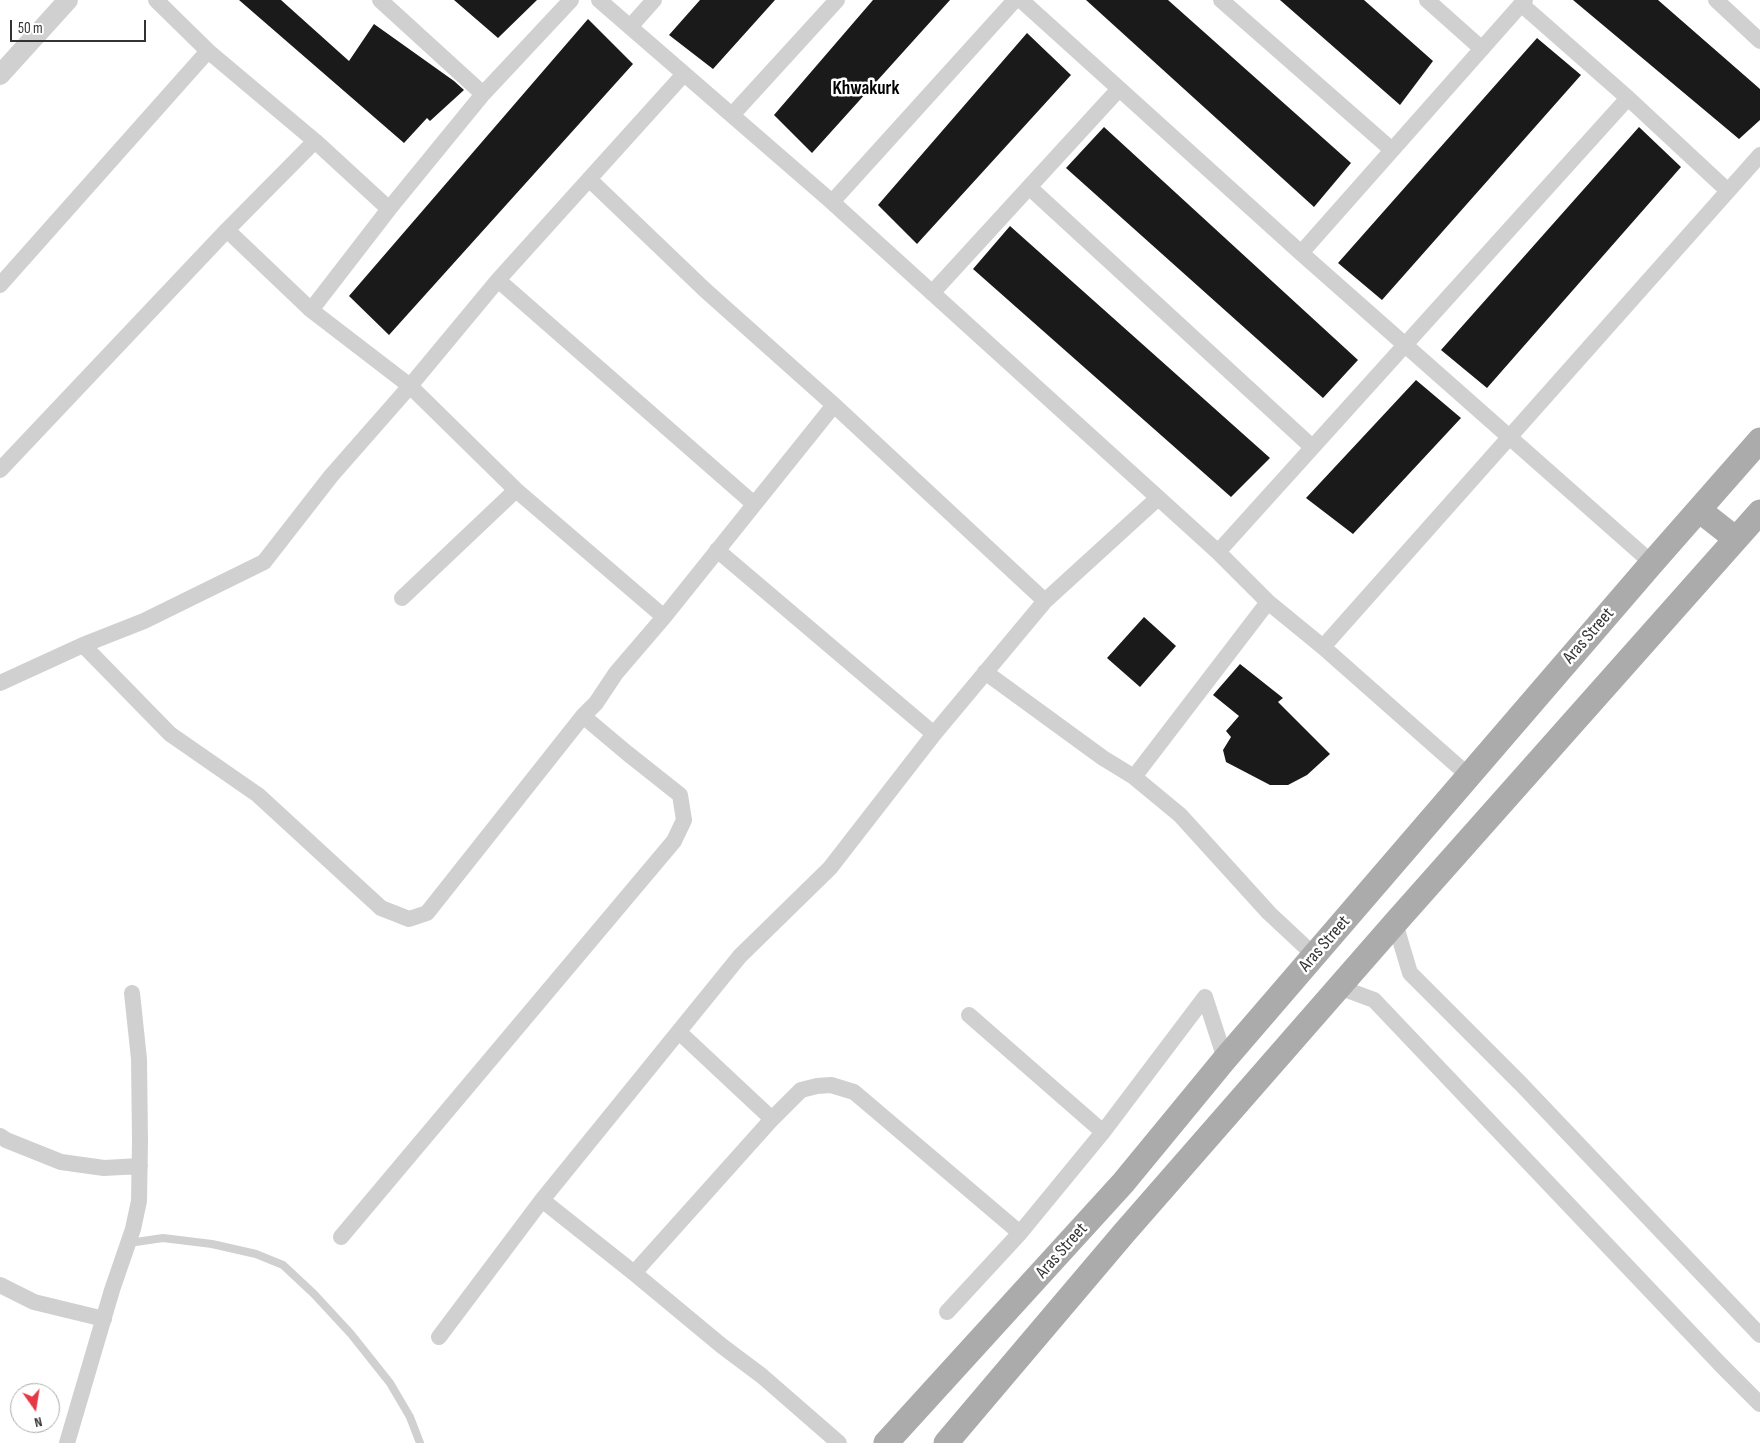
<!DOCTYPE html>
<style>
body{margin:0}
#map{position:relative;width:1760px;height:1443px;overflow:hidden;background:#fff;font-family:"Sofia Sans Condensed",sans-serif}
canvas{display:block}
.north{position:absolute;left:10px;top:1383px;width:50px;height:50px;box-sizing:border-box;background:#fff;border:1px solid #adadad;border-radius:50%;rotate:167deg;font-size:14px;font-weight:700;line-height:20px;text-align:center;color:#333}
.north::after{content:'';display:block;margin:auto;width:18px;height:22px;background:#e63946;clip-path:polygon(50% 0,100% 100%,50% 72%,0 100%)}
.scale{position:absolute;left:10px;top:20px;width:136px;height:22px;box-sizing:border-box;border:2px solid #333;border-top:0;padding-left:6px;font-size:15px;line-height:18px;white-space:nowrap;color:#333;-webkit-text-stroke:4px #fff;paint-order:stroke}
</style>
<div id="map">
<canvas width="1760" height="1443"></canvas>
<div class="north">N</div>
<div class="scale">50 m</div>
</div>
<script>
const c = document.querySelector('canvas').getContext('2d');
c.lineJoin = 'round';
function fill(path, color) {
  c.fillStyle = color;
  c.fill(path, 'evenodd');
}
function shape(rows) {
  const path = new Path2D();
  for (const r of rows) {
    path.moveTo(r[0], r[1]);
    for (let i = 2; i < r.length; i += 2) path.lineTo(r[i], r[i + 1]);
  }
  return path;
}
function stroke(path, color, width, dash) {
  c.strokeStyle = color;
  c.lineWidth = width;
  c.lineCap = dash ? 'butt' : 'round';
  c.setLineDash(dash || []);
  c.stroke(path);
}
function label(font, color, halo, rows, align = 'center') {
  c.font = font + ' "Sofia Sans Condensed",sans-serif';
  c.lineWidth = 5;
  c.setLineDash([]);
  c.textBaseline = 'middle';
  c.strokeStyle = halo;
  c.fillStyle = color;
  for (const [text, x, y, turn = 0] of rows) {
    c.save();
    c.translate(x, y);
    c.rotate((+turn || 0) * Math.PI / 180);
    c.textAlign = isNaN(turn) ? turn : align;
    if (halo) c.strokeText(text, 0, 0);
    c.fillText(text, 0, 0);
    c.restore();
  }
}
fill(shape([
 [239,0,281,0,349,61,374,24,454,81,464,90,430,121,427,118,404,143],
 [454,0,537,0,498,38],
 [700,0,775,0,713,69,669,35],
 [873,0,950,0,812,153,774,115],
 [1086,0,1168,0,1351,163,1314,207],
 [1280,0,1364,0,1433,61,1400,105],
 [1573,0,1658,0,1760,89,1760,120,1739,139],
 [588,19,633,64,389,335,349,296],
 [1027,33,1071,75,917,244,878,205],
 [1537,38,1581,75,1382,300,1338,263],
 [1104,127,1358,360,1323,398,1066,168],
 [1639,127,1681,167,1487,388,1441,350],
 [1010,226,1270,458,1231,497,973,269],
 [1416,380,1461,418,1353,534,1306,498],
 [1144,617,1176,646,1140,687,1107,658],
 [1240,664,1283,698,1278,702,1330,754,1307,775,1288,785,1270,785,1226,762,1223,750,1231,737,1226,731,1239,716,1213,695]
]), '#1a1a1a');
stroke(shape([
 [129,1243,163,1238,212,1244,256,1254,283,1265,314,1294,351,1334,390,1383,410,1417,420,1443]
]), '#d0d0d0', 8);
stroke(shape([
 [156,0,208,51,315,141,389,209],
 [380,0,483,94],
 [599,0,832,202,1218,552,1268,602,1323,647,1469,776],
 [1021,0,1301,253,1652,563],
 [1221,0,1392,150],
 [1427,0,1482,49],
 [1716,0,1760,41],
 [1521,4,1628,98,1728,191],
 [630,27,654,0],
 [732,115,837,0],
 [589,179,705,290,834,405,1045,601],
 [1029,187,1312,447],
 [832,202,1015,0],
 [227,230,311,310,410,386,516,490,664,617],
 [1301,253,1525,0],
 [498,280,754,504],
 [0,285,208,51],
 [932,293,1119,89],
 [311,310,389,209,483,94,571,0],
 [0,470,227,230,315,141],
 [717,550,934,734],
 [1218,552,1628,98],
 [402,598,516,490],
 [83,645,170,734,258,795,381,908,409,919,427,913,583,716],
 [1323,647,1760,155],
 [985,672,1103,758,1134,777,1180,815,1269,913,1315,956],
 [0,683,83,645,144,621,264,562,331,476,410,386,498,280,684,74],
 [1134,777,1268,602],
 [1395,923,1410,973,1521,1084,1760,1335],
 [1339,987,1374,1000,1721,1365,1760,1404],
 [1205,997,1225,1059],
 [969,1015,1103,1132],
 [679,1032,772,1119],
 [0,1136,6,1140,61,1162,104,1168,140,1166],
 [341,1237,674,841,684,820,680,795,627,753,583,716,596,703,616,673,664,617,834,405],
 [634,1273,772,1119,801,1090,817,1086,831,1085,854,1092,1020,1233],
 [0,1285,34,1302,104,1319],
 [947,1312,1020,1233,1103,1132,1205,997],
 [439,1337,542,1200],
 [67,1443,112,1290,133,1229,139,1201,140,1141,139,1059,132,993],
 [839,1443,762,1376,722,1346,634,1273,542,1200,740,956,830,868,934,734,1045,601,1158,498]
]), '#d0d0d0', 16);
stroke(shape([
 [0,75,68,0]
]), '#d0d0d0', 20);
stroke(shape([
 [1699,510,1736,539],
 [886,1443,1123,1183,1225,1059,1652,563,1760,440],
 [946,1443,1124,1233,1395,923,1760,512]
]), '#ababab', 25);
label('18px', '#333', '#fff', [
 ["Aras Street",1589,636,-49],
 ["Aras Street",1325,944,-49],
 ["Aras Street",1062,1251,-48]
]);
label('bold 19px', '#000', '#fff', [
 ["Khwakurk",866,89]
]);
</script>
